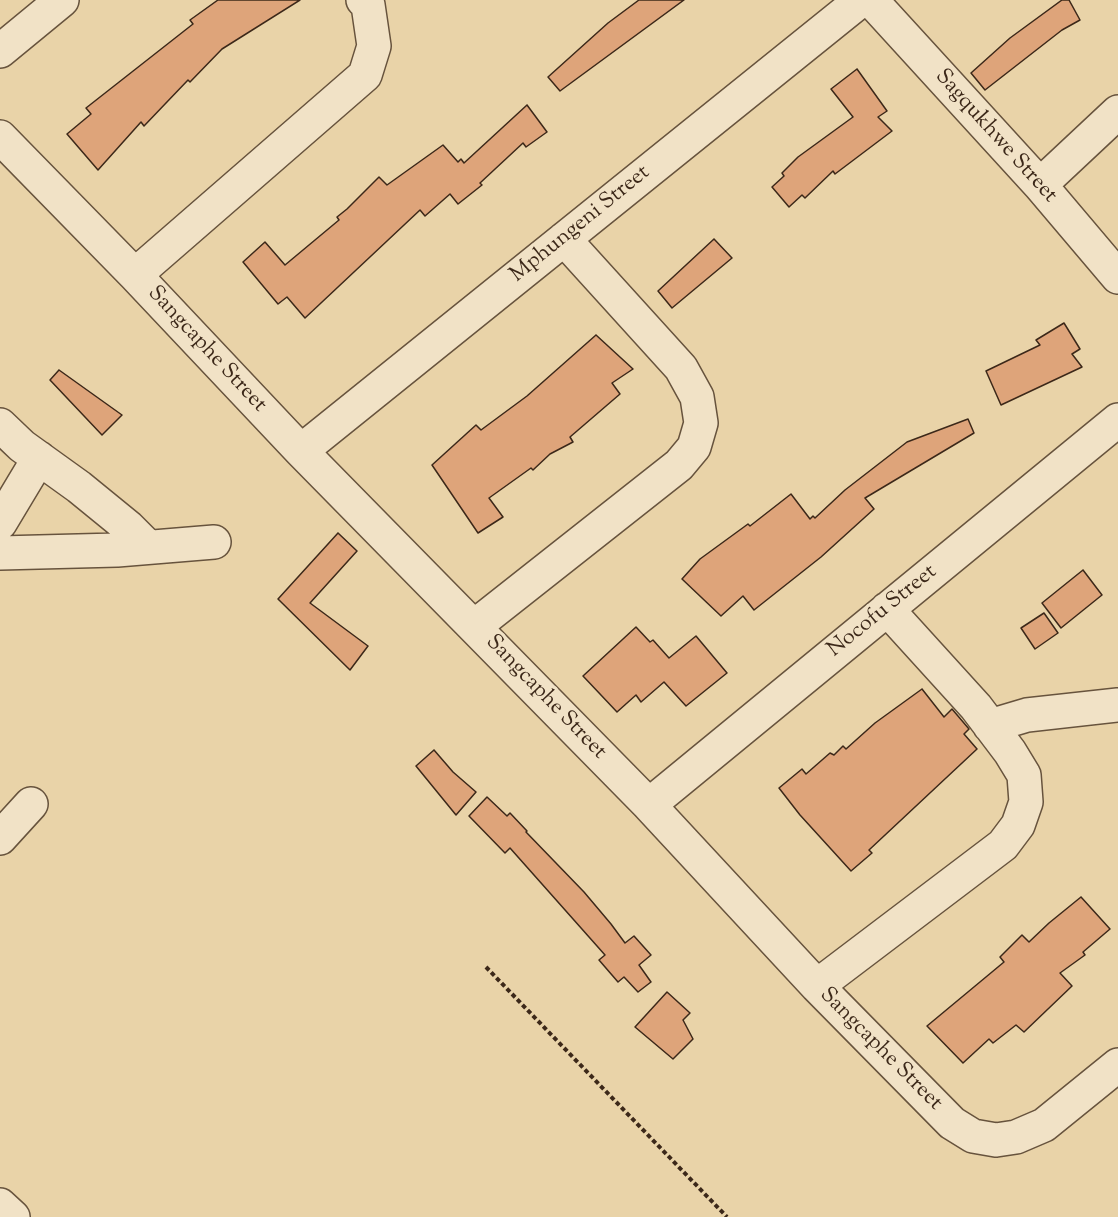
<!DOCTYPE html>
<style>
body{margin:0}
canvas{display:block;background:#e9d3a8}
</style>
<canvas width="1118" height="1217"></canvas>
<script>
const c = document.querySelector('canvas').getContext('2d');
c.lineJoin = 'round';
function fill(path, color) {
  c.fillStyle = color;
  c.fill(path, 'evenodd');
}
function shape(rows) {
  const path = new Path2D();
  for (const r of rows) {
    path.moveTo(r[0], r[1]);
    for (let i = 2; i < r.length; i += 2) path.lineTo(r[i], r[i + 1]);
  }
  return path;
}
function stroke(path, color, width, dash) {
  c.strokeStyle = color;
  c.lineWidth = width;
  c.lineCap = dash ? 'butt' : 'round';
  c.setLineDash(dash || []);
  c.stroke(path);
}
function label(font, color, halo, rows, align = 'center') {
  c.font = font + ' "Sorts Mill Goudy",serif';
  c.lineWidth = 6;
  c.setLineDash([]);
  c.textBaseline = 'middle';
  c.strokeStyle = halo;
  c.fillStyle = color;
  for (const [text, x, y, turn = 0] of rows) {
    c.save();
    c.translate(x, y);
    c.rotate((+turn || 0) * Math.PI / 180);
    c.textAlign = isNaN(turn) ? turn : align;
    if (halo) c.strokeText(text, 0, 0);
    c.fillText(text, 0, 0);
    c.restore();
  }
}
const building = shape([
 [218,0,300,0,222,49,190,82,188,80,144,126,141,122,98,170,67,134,91,114,86,108,193,24,190,20,218,0],
 [639,0,684,0,560,91,548,77,608,23,639,0],
 [1062,0,1069,0,1080,20,1062,30,985,90,971,73,1010,38,1062,0],
 [857,69,887,111,878,117,892,131,835,174,833,171,805,198,802,195,789,207,772,187,784,176,782,173,798,157,853,117,831,89,857,69],
 [527,105,547,132,526,147,523,143,480,183,482,185,458,204,450,194,425,216,420,210,305,318,287,297,278,304,243,262,265,242,285,265,339,220,337,217,347,209,379,177,387,185,443,145,458,162,461,159,464,163,527,105],
 [714,239,732,258,672,308,658,291,714,239],
 [1064,323,1080,349,1072,354,1082,367,1001,405,986,371,1040,345,1036,340,1064,323],
 [596,335,633,369,612,383,620,394,570,437,573,442,550,454,533,470,531,468,489,498,503,517,478,533,432,465,476,425,481,430,527,396,596,335],
 [59,370,122,415,102,435,50,380,59,370],
 [968,419,974,433,865,498,874,509,821,557,754,610,743,596,721,616,682,579,700,559,748,524,750,526,791,494,810,519,813,516,815,518,845,490,907,442,968,419],
 [338,533,357,551,310,603,368,646,350,670,278,599,338,533],
 [1083,570,1102,595,1061,628,1042,603,1083,570],
 [1044,613,1058,633,1035,649,1021,628,1044,613],
 [636,627,650,642,653,640,669,658,696,636,727,673,686,706,664,682,641,702,636,695,617,712,583,676,636,627],
 [922,689,944,717,952,709,969,729,964,734,977,749,869,850,872,853,851,871,800,815,779,788,802,769,806,774,830,753,834,755,843,746,846,749,875,723,922,689],
 [434,750,453,772,476,792,456,815,416,766,434,750],
 [487,797,507,816,510,813,527,831,526,832,584,892,611,924,625,943,634,936,651,955,639,965,651,982,638,992,624,977,618,982,599,960,605,955,510,848,505,853,469,816,487,797],
 [1081,897,1110,929,1083,952,1085,955,1060,973,1072,986,1024,1032,1016,1025,993,1043,989,1039,963,1063,927,1026,1004,962,1000,957,1022,935,1029,942,1049,923,1081,897],
 [667,992,690,1013,683,1020,693,1039,673,1059,635,1027,667,992]
]);
fill(building, '#dea47a');
stroke(building, '#3c2819', 1.5);
const street = shape([
 [871,0,1040,185,1118,277],
 [0,51,62,0],
 [0,137,135,275,301,451,649,805,817,986,952,1123,973,1136,996,1140,1016,1137,1044,1125,1118,1065],
 [1040,185,1118,112],
 [135,275,365,75,374,46,368,5,363,0],
 [0,425,22,446,79,487,128,527,148,547],
 [301,451,861,0],
 [0,523,39,458],
 [0,553,117,550,214,542],
 [475,626,679,465,694,447,701,423,697,397,681,368,564,239],
 [990,726,1027,715,1118,705],
 [649,805,1118,420],
 [0,838,31,804],
 [817,986,1003,845,1018,825,1026,802,1024,775,1010,752,976,707,887,609],
 [0,1205,13,1217]
]);
stroke(street, '#67533d', 36);
stroke(shape([
 [486,967,727,1217]
]), '#3c2819', 4, [4.5, 3]);
stroke(street, '#f1e2c6', 33);
label('22px', '#3c2819', '#f1e2c6', [
 ["Sagqukhwe Street",995,137,48],
 ["Mphungeni Street",581,225,-39],
 ["Sangcaphe Street",206,350,47],
 ["Nocofu Street",883,612,-39],
 ["Sangcaphe Street",545,698,46],
 ["Sangcaphe Street",880,1050,45]
]);
</script>
